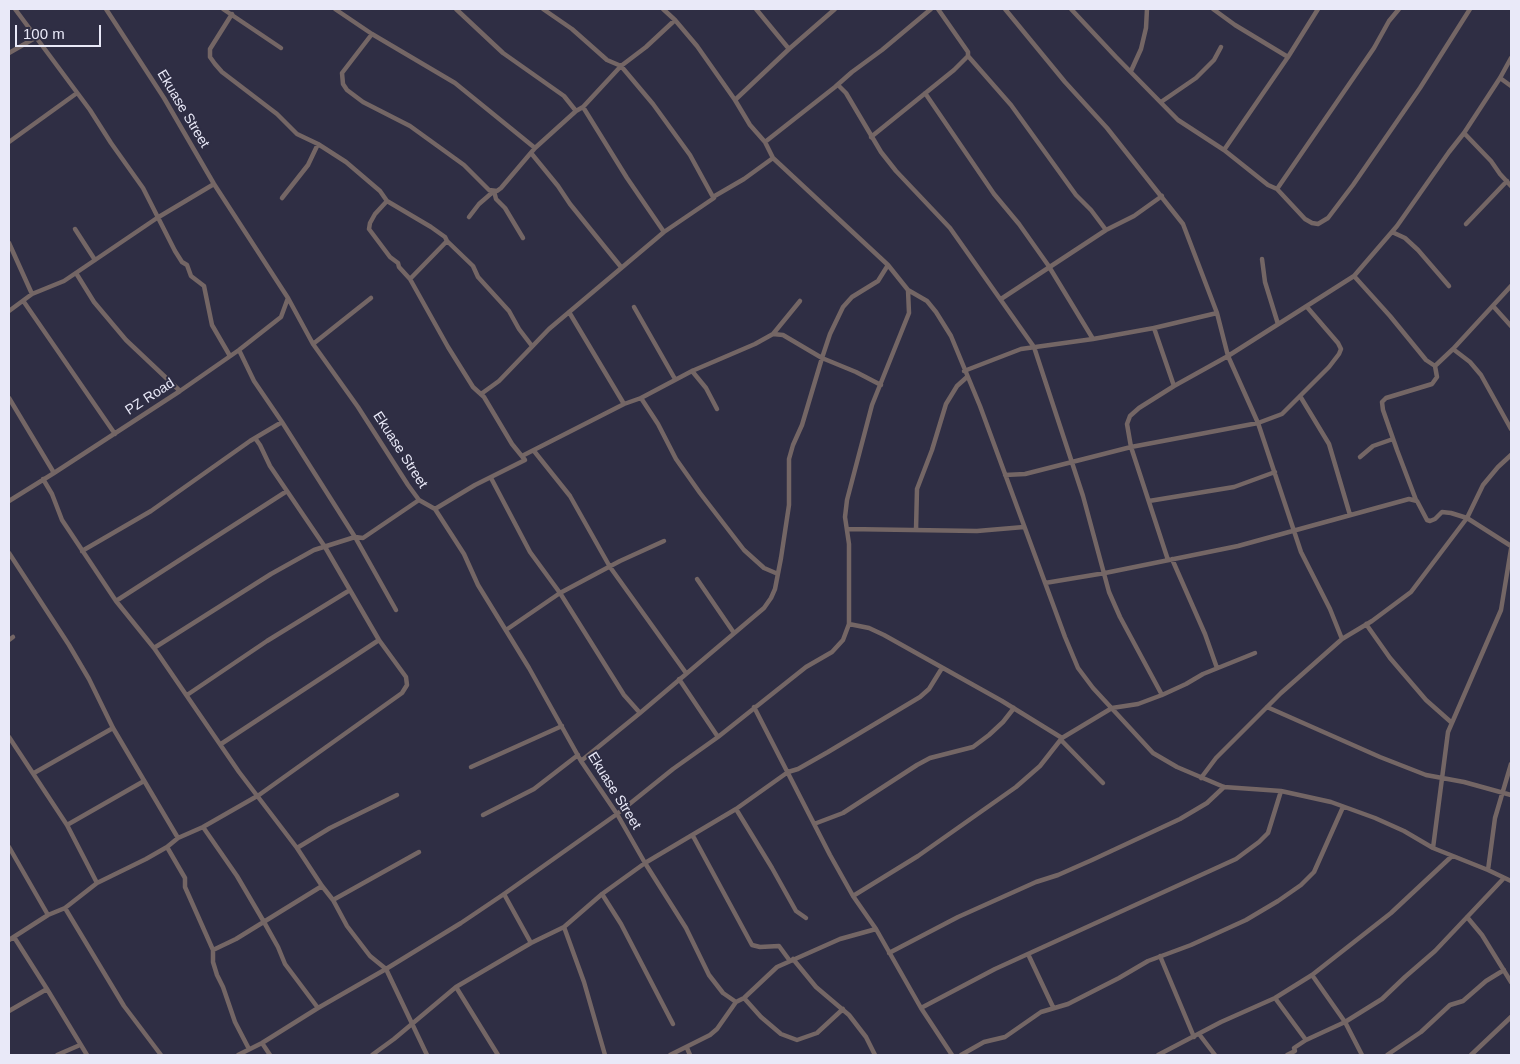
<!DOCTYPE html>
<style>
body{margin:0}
#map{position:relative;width:1520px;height:1064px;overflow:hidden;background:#2f2e44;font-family:Helvetica,sans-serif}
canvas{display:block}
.frame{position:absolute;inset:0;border:10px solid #e9e9f8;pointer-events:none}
.scale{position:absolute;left:15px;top:25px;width:86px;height:22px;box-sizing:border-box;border:2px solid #e9e9f8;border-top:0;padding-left:6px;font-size:15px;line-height:18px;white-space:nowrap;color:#e9e9f8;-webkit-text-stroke:4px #2f2e44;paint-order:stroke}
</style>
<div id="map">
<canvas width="1520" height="1064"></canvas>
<div class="frame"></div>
<div class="scale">100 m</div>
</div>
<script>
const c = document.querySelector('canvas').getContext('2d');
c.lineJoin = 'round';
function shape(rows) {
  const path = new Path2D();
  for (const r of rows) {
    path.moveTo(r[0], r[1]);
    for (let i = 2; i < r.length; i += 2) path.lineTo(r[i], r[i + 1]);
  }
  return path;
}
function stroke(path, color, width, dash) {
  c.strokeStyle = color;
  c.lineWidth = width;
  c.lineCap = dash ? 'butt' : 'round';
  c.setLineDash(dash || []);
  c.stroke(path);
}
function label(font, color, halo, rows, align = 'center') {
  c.font = font + ' Helvetica,sans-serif';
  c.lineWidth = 4;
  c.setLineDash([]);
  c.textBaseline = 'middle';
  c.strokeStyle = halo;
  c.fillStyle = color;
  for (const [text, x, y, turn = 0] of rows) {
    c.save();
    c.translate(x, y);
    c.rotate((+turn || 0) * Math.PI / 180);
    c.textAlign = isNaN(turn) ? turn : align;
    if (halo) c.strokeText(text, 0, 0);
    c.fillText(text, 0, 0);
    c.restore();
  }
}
stroke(shape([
 [15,9,90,110,111,143,143,188,175,251,182,262,187,265,191,276,204,286,212,325,230,356],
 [106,9,164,98,214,184,288,298,313,344,358,407,408,485,419,500,435,509,464,554,478,585,529,668,581,761,617,814,645,863,686,928,709,975,723,993,736,1002],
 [223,9,281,48],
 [335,9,372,34,455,83,535,148],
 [543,9,572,29,607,60,621,66,653,104,690,155,713,197],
 [663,9,675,20,697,46,735,100,750,125,765,142,773,158,888,265,908,290,927,301,936,312,951,336,980,406,1065,637,1078,668,1093,688,1153,753,1177,767,1224,787,1281,791,1331,802,1375,818,1404,831,1433,848,1488,870,1511,881],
 [756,9,789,49],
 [938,9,968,52,968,56,1011,105,1076,195,1091,210,1106,230],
 [1005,9,1065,82,1107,128,1183,224,1217,313,1228,356,1258,423,1301,552,1330,609,1342,639],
 [1071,9,1116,57,1178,120,1224,150,1268,185,1277,189,1305,219,1312,223,1318,224,1328,218,1353,185,1420,88,1470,9],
 [1213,9,1235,25,1288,57],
 [232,14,210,49,210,57,215,64,222,72,277,114,297,134,318,144,346,162,380,191,387,201,375,214,370,223,369,229,390,257,398,263,399,267,410,279,448,347,473,387,484,397,512,444,525,460,475,485,435,509],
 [372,34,342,73,343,84,347,90,363,102,410,126,464,165,489,190,497,191,501,188,535,148,576,111,564,96,503,53,456,9],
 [9,53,35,38],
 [1131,71,1141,49,1146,28,1147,9],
 [1500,78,1511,86],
 [838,85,846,93,881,152,896,171,950,228,1034,347,1083,496,1109,592,1120,617,1162,695],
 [925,93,994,194,1019,224,1048,265,1093,339],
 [735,100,789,49,835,9],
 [1161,102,1196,78,1214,60,1221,47],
 [583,107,627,178,664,232],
 [576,111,583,107,621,66,646,47,675,20],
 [1464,133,1491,161,1500,174,1511,186],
 [871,137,954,70,968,56],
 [9,142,77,93],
 [765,142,835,87,852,72,882,50,931,9],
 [1224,150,1288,57,1318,9],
 [531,153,558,186,570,204,621,267],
 [1277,189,1374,48,1389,21,1399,9],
 [282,198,308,165,318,144],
 [387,201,431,227,445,237,447,241,410,279],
 [469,217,479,204,494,191,496,199,505,208,523,238],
 [1466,224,1507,181],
 [75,229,95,260],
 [1392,232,1405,238,1418,250,1449,286],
 [447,241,473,266,478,277,509,311,519,329,532,346],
 [9,243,32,294],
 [1262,259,1265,282,1278,324],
 [76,273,94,302,126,340,180,391],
 [1354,276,1390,316,1426,360,1435,366,1453,349,1511,286],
 [1001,299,1106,230,1134,216,1162,196],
 [24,302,115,434],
 [1493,306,1511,326],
 [634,307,675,379],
 [9,311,32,294,64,281,157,218,214,184],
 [569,312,624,404],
 [1154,328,1174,386],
 [773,334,800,301],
 [313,344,371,298],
 [1453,349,1470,362,1481,375,1511,429],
 [239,350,254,381,282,422,355,537,396,610],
 [692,371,706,388,717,409],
 [964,371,1021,349,1093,339,1154,328,1217,313],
 [481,394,499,381,549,329,664,232,714,198,713,197,744,179,773,158],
 [1300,396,1329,444,1350,515],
 [9,398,54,473],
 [641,398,658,424,676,459,700,493,744,550,764,568,778,574],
 [534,451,570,496,610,567,686,673],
 [522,456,624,404,641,398,692,371,755,344,773,334,783,335,822,358,856,372,881,385],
 [1360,457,1373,446,1393,439],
 [1005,475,1025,474,1131,447,1258,423,1282,414,1329,367,1339,354,1341,349,1338,343,1307,307],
 [491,478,530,552,560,593,624,695,640,713],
 [43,479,52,494,62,520,116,601,154,648,239,772,297,848,322,886,333,900,347,926,370,956,386,969,427,1055],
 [1416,500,1397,450,1383,410,1382,402,1386,398,1432,384,1437,377,1435,366],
 [9,501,54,473,180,391,239,350,281,317,288,298],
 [1149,501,1234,487,1275,472],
 [847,529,977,531,1024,527],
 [916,530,917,489,932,450,946,404,957,386,967,377],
 [82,551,151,511,250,441,282,422],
 [9,553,69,645,89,679,113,728,178,838],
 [1172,559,1205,634,1217,668],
 [1168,560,1131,447,1127,424,1130,416,1139,408,1174,386,1228,356,1354,276,1397,226,1449,152,1464,133,1500,78,1511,58],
 [697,579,734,633],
 [1045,583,1105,573,1238,546,1409,499,1417,501,1427,520,1430,521,1435,519,1442,512,1451,513,1467,518,1483,485,1498,467,1511,455],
 [116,601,287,491],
 [849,624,869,628,884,635,1002,701,1062,738,1112,708,1138,704,1162,695,1186,684,1203,674,1255,653],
 [1366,624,1390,658,1426,700,1452,723],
 [506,630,560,593,620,561,664,541],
 [9,640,13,637],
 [154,648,271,574,314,550,355,537,363,538,419,500],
 [679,679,718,737],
 [187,695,267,641,350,590],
 [754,707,830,855,853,896,876,929,921,1008,952,1055],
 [1267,707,1380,757,1426,775,1464,782,1511,795],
 [9,737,67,825,97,883],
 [1061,740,1103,783],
 [221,744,379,640],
 [581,761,640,713,764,608,771,598,775,589,781,558,789,505,789,459,793,445,802,425,822,358,830,334,843,307,852,297,878,281,888,265],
 [471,767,562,726],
 [34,773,113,728],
 [1201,778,1216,758,1281,693,1342,639,1372,621,1411,592,1467,518,1511,546],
 [736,809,772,868,796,911,806,918],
 [483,815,534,789,578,755],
 [814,824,843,813,917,765,930,758,973,747,989,735,1003,722,1014,708],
 [67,825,144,781],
 [203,827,237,876,264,922,278,947,285,964,318,1008],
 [693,836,752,945,760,947,779,946,790,961],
 [9,847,48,915],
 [167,847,185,878,185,887,213,950,213,962,217,975,223,987,235,1022,249,1049],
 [297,848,330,828,397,795],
 [1433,848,1448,732,1501,610,1511,549],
 [1488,870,1495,818,1511,764],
 [602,894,621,924,673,1024],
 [853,896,918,856,1016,787,1040,766,1062,738],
 [333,900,419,852],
 [65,908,124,1006,161,1055],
 [1467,917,1482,935,1511,982],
 [564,927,584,982,605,1055],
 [14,937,47,989,87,1055],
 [9,940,48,915,65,908,97,883,146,859,167,847,178,838,203,827,259,795,402,693,407,685,406,677,379,640,325,547,270,466,260,445,255,438],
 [531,943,564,927,602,894,645,863,736,809,788,772,798,769,828,752,920,697,929,689,942,668],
 [213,950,236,939,322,886],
 [889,953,958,917,1036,882,1058,875,1092,860,1180,819,1207,803,1224,787],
 [1028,954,1053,1007],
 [1160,956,1194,1037],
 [793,959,816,987,849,1015,866,1037,875,1055],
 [1312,975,1345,1022,1382,999,1405,977,1435,951,1504,878],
 [456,987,498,1055],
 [744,998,761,1017,781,1034,797,1040,817,1033,843,1009],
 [1275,998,1306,1040],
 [921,1008,995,969,1236,859,1259,842,1268,833,1281,791],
 [9,1011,47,989],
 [1199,1034,1215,1055],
 [262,1043,270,1055],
 [687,1048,690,1055],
 [57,1055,80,1045],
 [238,1055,262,1043,318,1008,386,969,461,923,504,894,617,814,673,769,718,737,806,667,832,652,843,640,849,624,849,544,845,517,847,500,872,405,909,313,908,290],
 [372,1055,394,1039,456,987,531,943,504,894],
 [670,1055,710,1035,717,1029,736,1002,744,998,777,967,840,939,876,929],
 [961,1055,984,1042,1005,1037,1041,1012,1068,1004,1119,978,1148,961,1191,945,1246,920,1278,901,1301,885,1314,872,1343,807],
 [1158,1055,1221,1022,1275,998,1312,975,1391,913,1452,856],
 [1287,1055,1295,1051,1294,1048,1306,1040,1345,1022,1362,1055],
 [1387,1055,1421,1032,1450,1005,1463,1001,1486,981,1504,970],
 [1471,1055,1511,1017]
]), '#746665', 4.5);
label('14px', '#e9e9f8', '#2f2e44', [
 ["Ekuase Street",183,109,59],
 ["PZ Road",150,397,-33],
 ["Ekuase Street",400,450,57],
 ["Ekuase Street",614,791,58]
]);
</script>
